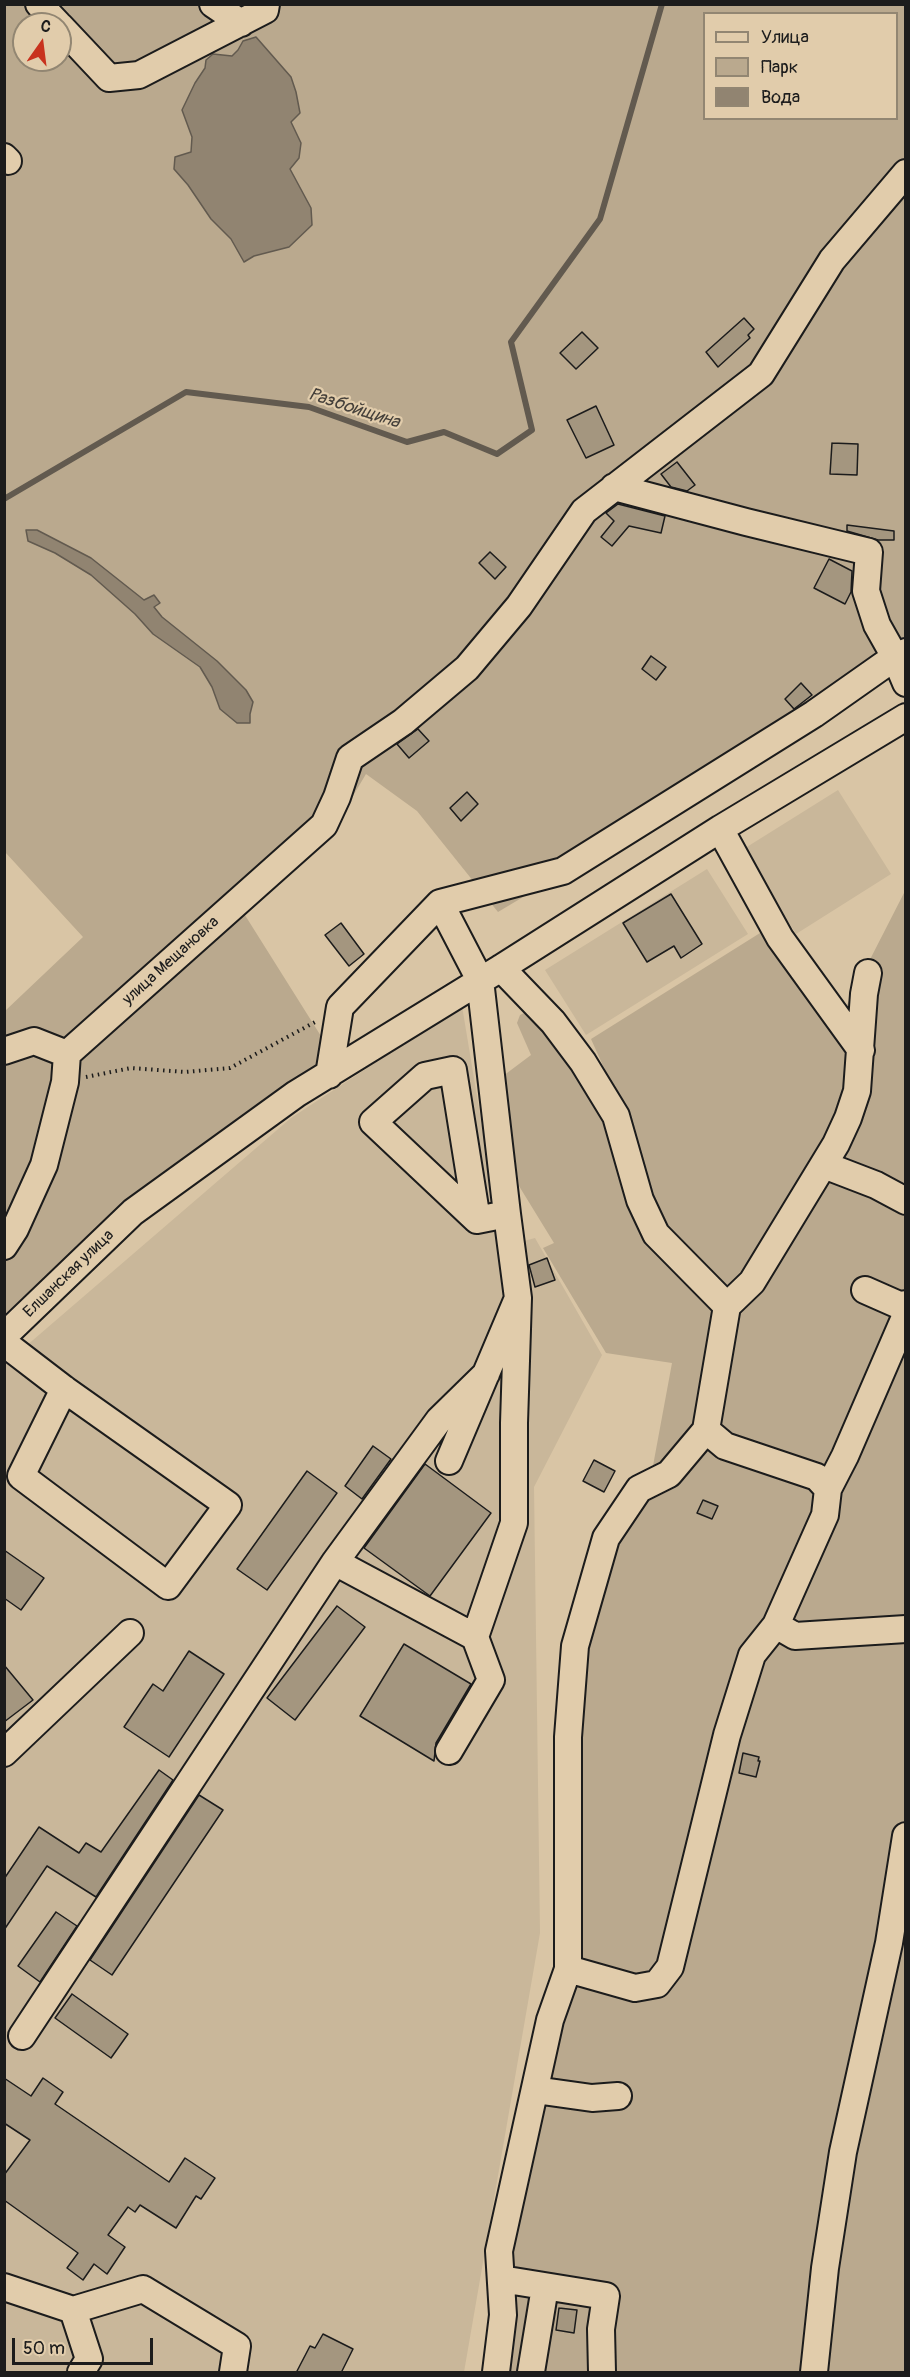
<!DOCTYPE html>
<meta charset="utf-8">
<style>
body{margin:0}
#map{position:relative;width:910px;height:2377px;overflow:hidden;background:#d9c5a5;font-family:Pangolin,sans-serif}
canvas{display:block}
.frame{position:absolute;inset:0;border:6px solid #1c1c1c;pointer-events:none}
.legend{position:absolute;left:703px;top:12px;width:195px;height:108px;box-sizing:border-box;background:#e1ccab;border:2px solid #928672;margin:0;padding:8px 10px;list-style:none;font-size:18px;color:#1c1c1c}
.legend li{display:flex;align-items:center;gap:12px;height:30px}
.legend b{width:30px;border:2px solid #928672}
.north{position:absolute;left:12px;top:12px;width:60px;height:60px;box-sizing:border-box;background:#e1ccab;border:2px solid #928672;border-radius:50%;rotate:14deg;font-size:16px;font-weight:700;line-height:24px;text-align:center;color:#1c1c1c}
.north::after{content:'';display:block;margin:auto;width:21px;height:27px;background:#c8321e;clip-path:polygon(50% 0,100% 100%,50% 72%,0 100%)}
.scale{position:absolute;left:12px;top:2338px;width:141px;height:27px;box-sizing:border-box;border:3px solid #1c1c1c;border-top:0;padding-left:8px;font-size:18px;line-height:21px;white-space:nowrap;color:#1c1c1c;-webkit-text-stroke:4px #e1ccab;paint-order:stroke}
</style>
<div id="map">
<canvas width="910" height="2377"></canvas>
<div class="frame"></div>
<ul class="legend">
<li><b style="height:8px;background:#e1ccab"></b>Улица</li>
<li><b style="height:16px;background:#baa98e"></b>Парк</li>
<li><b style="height:16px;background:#918471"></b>Вода</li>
</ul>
<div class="north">С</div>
<div class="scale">50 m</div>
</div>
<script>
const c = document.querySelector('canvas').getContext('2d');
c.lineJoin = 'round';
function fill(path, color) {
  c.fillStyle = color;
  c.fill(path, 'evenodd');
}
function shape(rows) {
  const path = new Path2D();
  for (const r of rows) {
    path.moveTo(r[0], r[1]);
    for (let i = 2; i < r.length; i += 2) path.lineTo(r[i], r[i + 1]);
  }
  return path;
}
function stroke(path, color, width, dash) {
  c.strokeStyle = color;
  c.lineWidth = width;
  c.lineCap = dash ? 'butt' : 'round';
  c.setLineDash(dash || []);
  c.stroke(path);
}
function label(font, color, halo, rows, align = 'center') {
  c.font = font + ' Pangolin,sans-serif';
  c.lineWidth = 4.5;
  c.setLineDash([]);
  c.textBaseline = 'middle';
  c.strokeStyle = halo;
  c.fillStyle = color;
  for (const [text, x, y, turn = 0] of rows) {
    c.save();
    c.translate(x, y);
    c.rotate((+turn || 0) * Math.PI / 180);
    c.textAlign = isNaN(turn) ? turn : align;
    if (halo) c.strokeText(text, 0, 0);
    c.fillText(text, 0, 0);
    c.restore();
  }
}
fill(shape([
 [838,790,891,874,796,934,742,850],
 [707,869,748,934,586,1035,545,970],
 [462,1006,502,1247,535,1238,602,1355,534,1487,540,1933,464,2372,5,2372,4,1365,291,1118]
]), '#c9b79a');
fill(shape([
 [4,5,906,5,905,669,498,912,417,811,366,774,338,821,243,912,336,1060,127,1204,5,1314,5,1011,83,937,5,852],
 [704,14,896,14,896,118,704,118],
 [24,24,60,24,60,60,24,60],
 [905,891,905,2372,508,2372,512,2225,571,1956,576,1798,592,1576,650,1482,672,1363,606,1353,543,1248,554,1243,519,1186,503,1076,531,1055,517,1023,520,1015,528,1011,563,1046,608,1119,650,1240,707,1270,656,1214,622,1108,591,1039,768,928,836,1026]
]), '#baa98e');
const water = shape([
 [256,37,291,77,296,92,300,113,291,122,301,143,299,158,290,169,311,208,312,225,289,247,254,256,244,262,231,239,211,219,188,185,174,169,175,157,191,152,192,137,182,110,195,83,205,68,206,60,213,54,232,56,238,50,243,41,256,37],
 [26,530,37,530,91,558,144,600,154,595,160,603,154,607,162,617,217,661,246,690,253,702,250,714,250,723,237,723,220,709,212,687,200,667,153,634,135,614,91,575,55,553,28,541,26,530]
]);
fill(water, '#918471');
stroke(water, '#625a4f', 1.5);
stroke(shape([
 [4,499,186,392,309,407,407,442,444,432,497,454,532,430,511,342,600,219,662,4]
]), '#625a4f', 6);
const building = shape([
 [744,318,754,329,748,335,750,338,718,367,706,352,744,318],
 [582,332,598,348,576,369,560,353,582,332],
 [596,406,614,445,586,458,567,420,596,406],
 [832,443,858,444,857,475,830,474,832,443],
 [677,462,695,485,687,491,671,487,661,474,677,462],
 [618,504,665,516,661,533,629,526,612,546,601,537,614,521,606,513,618,504],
 [847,525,894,531,894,540,878,540,847,531,847,525],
 [490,552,506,567,495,579,479,563,490,552],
 [829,559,852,571,851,592,845,604,814,588,829,559],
 [651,656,666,667,656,680,642,669,651,656],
 [801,683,812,695,794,709,785,699,801,683],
 [418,729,429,741,409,758,397,744,418,729],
 [467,792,478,804,461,821,450,808,467,792],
 [671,894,702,944,681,958,674,946,647,962,623,923,671,894],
 [341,923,364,954,349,966,325,935,341,923],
 [547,1258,555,1280,535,1287,529,1265,547,1258],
 [373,1446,391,1459,362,1499,345,1486,373,1446],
 [594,1460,615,1471,604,1492,583,1481,594,1460],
 [425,1464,491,1513,430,1596,364,1548,425,1464],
 [307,1471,337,1493,267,1590,237,1569,307,1471],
 [703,1500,718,1506,712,1519,697,1513,703,1500],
 [4,1550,44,1578,21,1610,4,1598,4,1550],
 [337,1606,365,1627,295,1720,267,1698,337,1606],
 [404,1644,471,1684,436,1743,434,1761,360,1716,404,1644],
 [189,1651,224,1674,169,1757,124,1727,153,1684,163,1691,189,1651],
 [4,1665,33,1700,4,1722,4,1665],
 [743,1753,759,1757,758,1761,760,1761,756,1777,739,1773,743,1753],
 [159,1770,173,1780,96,1897,47,1866,4,1930,4,1879,39,1827,79,1853,86,1843,101,1852,159,1770],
 [199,1795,223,1810,112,1975,90,1960,199,1795],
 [56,1912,77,1926,40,1982,18,1966,56,1912],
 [72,1994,128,2034,111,2058,55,2018,72,1994],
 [4,2078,31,2096,43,2078,63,2092,55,2104,169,2182,185,2158,215,2178,201,2199,196,2196,176,2228,140,2205,135,2212,128,2207,108,2235,125,2247,107,2274,94,2264,83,2280,67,2268,78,2253,4,2200,4,2175,30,2140,4,2123,4,2078],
 [559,2308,577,2310,574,2333,556,2330,559,2308],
 [323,2334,353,2349,341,2373,296,2373,310,2346,315,2348,323,2334]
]);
fill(building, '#a4967f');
stroke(building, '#1c1c1c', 1.5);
const minor = shape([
 [39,4,58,24],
 [213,4,241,23],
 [60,26,109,78,139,75,265,10,266,4],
 [4,157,8,161],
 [614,487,746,522,869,552,866,591,877,625,895,657,906,683],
 [720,829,780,938,861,1050],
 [440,903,480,980,507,1214,477,1220,373,1122,425,1076,453,1070,477,1220],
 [4,1051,34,1041,67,1054,324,825,337,797,350,758,403,722,467,668,519,606,584,511,761,374,832,260,906,173],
 [329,1075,340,1007,440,903,563,871,814,714,895,657,906,652],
 [824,1165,876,1185,906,1201],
 [4,1246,15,1229,44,1165,65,1082,67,1054],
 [865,1290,899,1305,906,1304],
 [727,1306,752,1282,836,1144,848,1118,857,1091,864,994,868,973],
 [4,1336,133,1212,296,1094,501,968,720,829,906,717],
 [4,1343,64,1389,228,1505,168,1586,21,1476,64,1389],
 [449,1461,518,1298,507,1214],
 [828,1489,845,1456,906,1315],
 [776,1625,795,1636,906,1629],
 [475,1637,335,1562,439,1420,486,1374],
 [449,1751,491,1680,475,1637,514,1523,514,1423,518,1298],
 [4,1753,130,1633],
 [568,1969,635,1988,657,1984,670,1967,727,1735,752,1655,776,1625,825,1515,828,1489,817,1477,725,1446,706,1430],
 [22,2036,335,1562],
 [535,2090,592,2098,618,2096],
 [501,2279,606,2296,601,2329,602,2372],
 [4,2287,73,2310,143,2289,237,2346,233,2372],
 [73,2310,89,2359,81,2372],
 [496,2372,503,2315,499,2251,550,2020,568,1969,568,1737,575,1646,606,1538,639,1489,669,1474,706,1430,727,1306,656,1234,640,1200,616,1116,583,1062,553,1022,501,968],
 [531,2372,545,2287],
 [814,2372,825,2268,843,2152,889,1943,906,1836]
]);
stroke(minor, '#1c1c1c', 30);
stroke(shape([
 [86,1077,131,1068,185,1072,230,1068,317,1021]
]), '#1c1c1c', 4, [1.5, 4.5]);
stroke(minor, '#e1ccab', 26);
label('16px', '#1c1c1c', '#e1ccab', [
 ["улица Мещановка",171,961,-42],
 ["Елшанская улица",69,1274,-44]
]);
label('italic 18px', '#45403a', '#e1ccab', [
 ["Разбойщина",354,409,18]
]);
</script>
